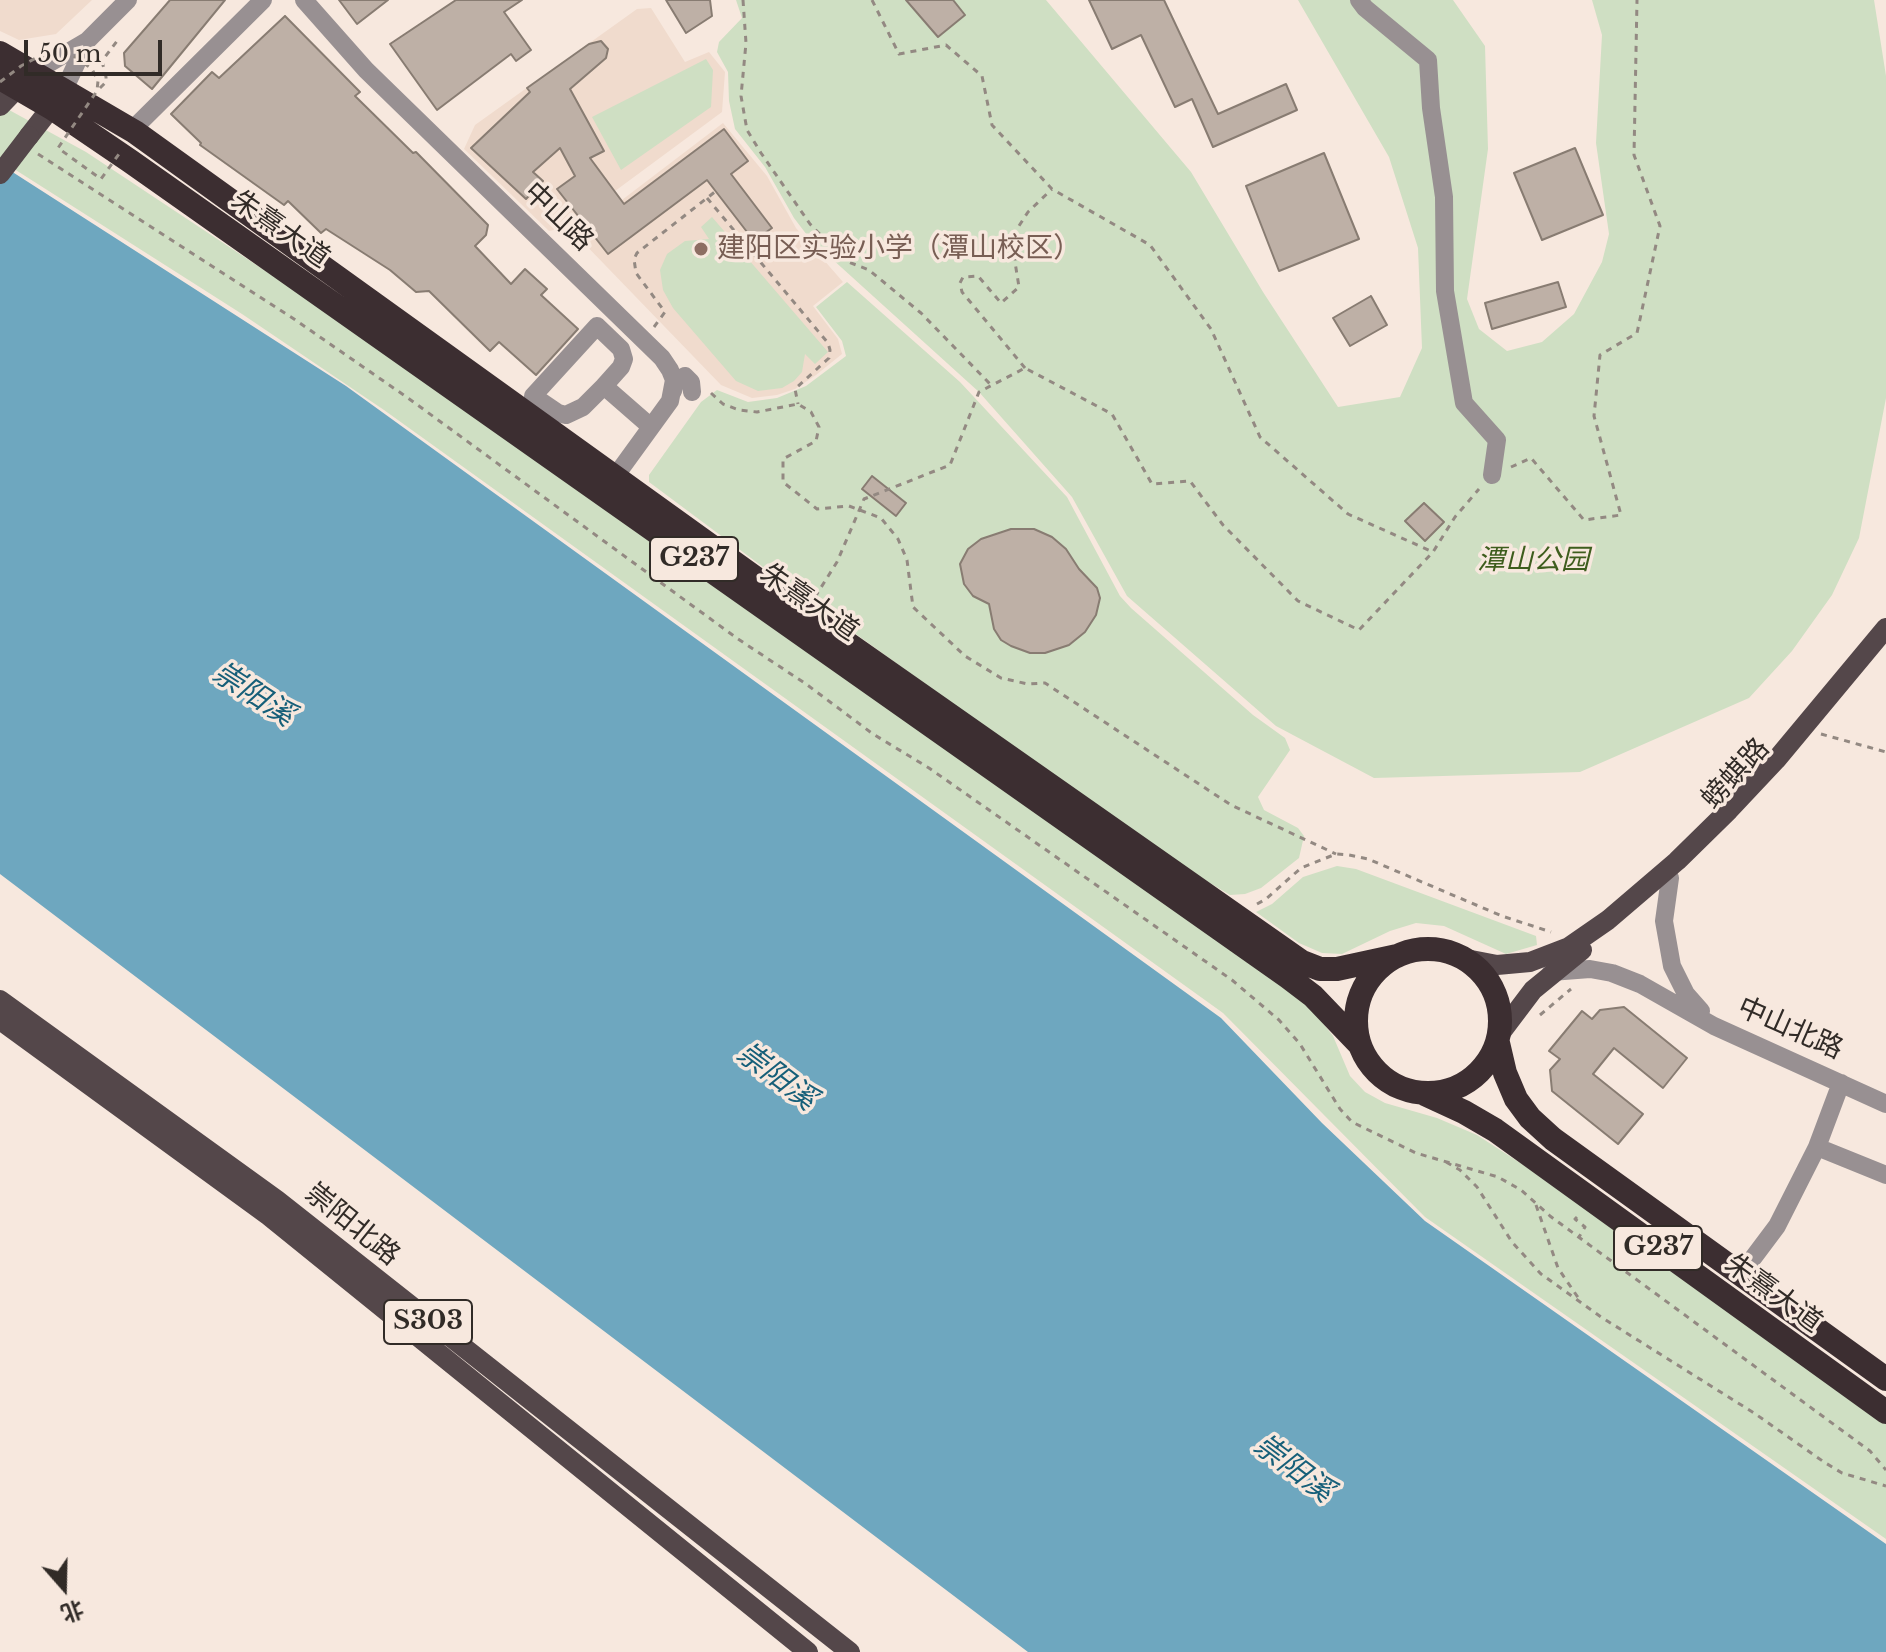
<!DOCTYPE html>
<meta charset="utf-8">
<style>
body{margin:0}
#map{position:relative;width:1886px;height:1652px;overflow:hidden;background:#f7e8de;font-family:"Libre Baskerville","Noto Sans SC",serif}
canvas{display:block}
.north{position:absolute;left:24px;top:1548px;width:80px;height:80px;-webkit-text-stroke:6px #f7e8de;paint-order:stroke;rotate:160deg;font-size:22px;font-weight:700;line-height:32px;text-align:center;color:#312b27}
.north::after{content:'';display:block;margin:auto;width:28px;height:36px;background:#312b27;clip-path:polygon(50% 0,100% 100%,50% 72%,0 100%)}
.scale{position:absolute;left:24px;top:40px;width:138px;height:36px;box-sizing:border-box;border:4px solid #312b27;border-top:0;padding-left:10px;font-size:24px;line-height:28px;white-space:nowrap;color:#312b27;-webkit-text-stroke:6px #f7e8de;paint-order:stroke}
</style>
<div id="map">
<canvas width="1886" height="1652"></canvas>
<div class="north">北</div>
<div class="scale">50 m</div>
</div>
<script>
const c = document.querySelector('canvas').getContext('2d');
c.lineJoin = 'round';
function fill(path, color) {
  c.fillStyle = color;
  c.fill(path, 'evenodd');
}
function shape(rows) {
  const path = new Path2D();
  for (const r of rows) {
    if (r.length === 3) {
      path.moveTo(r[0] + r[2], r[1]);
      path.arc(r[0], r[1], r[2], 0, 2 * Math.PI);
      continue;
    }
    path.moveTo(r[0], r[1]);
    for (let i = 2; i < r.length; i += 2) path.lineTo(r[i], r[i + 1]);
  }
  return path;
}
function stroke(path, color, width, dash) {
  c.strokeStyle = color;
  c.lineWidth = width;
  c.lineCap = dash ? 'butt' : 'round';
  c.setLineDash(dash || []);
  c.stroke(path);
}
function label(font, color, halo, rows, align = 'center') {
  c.font = font + ' "Libre Baskerville","Noto Sans SC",serif';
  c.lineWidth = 7;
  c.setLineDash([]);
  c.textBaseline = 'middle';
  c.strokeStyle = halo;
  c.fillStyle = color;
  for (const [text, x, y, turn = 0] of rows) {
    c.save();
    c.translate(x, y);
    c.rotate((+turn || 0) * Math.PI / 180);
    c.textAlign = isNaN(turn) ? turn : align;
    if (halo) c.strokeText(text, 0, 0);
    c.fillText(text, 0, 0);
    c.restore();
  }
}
fill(shape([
 [0,0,92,0,56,34,19,40,0,31],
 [651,8,685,62,709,52,725,72,722,112,565,228,549,231,464,149,475,125,637,9],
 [723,123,767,176,796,228,843,282,813,306,838,339,842,354,816,375,795,389,777,395,752,398,721,385,576,235]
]), '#f0dbcd');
fill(shape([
 [736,0,1046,0,1191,172,1263,292,1338,407,1400,397,1422,348,1418,248,1389,157,1298,0,1453,0,1485,46,1488,149,1467,299,1479,329,1507,351,1542,342,1574,314,1602,262,1609,234,1596,143,1602,35,1592,0,1874,0,1886,76,1886,398,1859,538,1832,595,1792,651,1749,698,1580,772,1374,778,1276,726,1127,596,1072,497,979,392,810,239,794,218,765,167,735,129,729,101,728,72,717,52,719,42,742,18],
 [706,59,713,70,711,107,621,170,592,117],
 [0,105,86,152,442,388,1291,991,1319,1018,1333,1036,1350,1076,1365,1092,1385,1103,1437,1118,1477,1135,1582,1203,1886,1423,1886,1539,1425,1217,1223,1013,384,410,242,314,0,160],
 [712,217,828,352,815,364,805,354,802,372,794,381,782,388,758,391,736,381,673,308,663,290,660,270,667,254,685,241,709,239,701,227],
 [847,282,960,382,1067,497,1120,596,1131,608,1253,715,1285,738,1290,750,1258,797,1264,810,1298,828,1304,836,1299,858,1261,888,1245,894,1230,895,1205,880,1032,761,767,570,649,482,649,475,701,402,717,390,748,402,777,398,806,386,846,356,842,341,816,307],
 [1337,866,1356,869,1536,936,1537,945,1506,954,1444,926,1416,923,1390,931,1342,954,1322,953,1299,943,1256,912,1272,904,1303,877]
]), '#cfdfc3');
fill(shape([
 [0,164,346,386,1221,1018,1322,1123,1425,1221,1886,1544,1886,1652,1028,1652,0,874]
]), '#6ea7bf');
const building = shape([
 [170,0,225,0,152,89,125,66,124,53,170,0],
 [339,0,388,0,357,24,339,0],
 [456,0,522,0,504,12,531,50,516,61,511,54,437,110,390,44,456,0],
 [666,0,710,0,712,16,686,33,666,0],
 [906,0,953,0,965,15,938,37,906,0],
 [1089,0,1164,0,1218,114,1286,84,1297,110,1213,147,1192,99,1175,107,1141,35,1112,49,1089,0],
 [285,16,360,92,355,96,413,153,416,152,488,225,486,235,475,246,511,284,525,269,547,289,541,295,578,329,536,375,499,342,490,351,429,291,416,292,390,270,326,229,321,233,288,201,284,205,200,145,201,143,171,114,212,72,219,78,285,16],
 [601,41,608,49,606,58,570,89,604,151,590,158,624,204,724,129,748,161,731,174,772,228,754,241,707,180,608,254,557,189,575,176,560,148,533,172,543,181,526,199,471,148,530,92,527,88,589,44,601,41],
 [1575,148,1603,215,1542,240,1514,173,1575,148],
 [1324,153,1359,239,1279,271,1246,186,1324,153],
 [1558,282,1566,307,1492,329,1485,303,1558,282],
 [1371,296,1387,325,1350,346,1333,318,1371,296],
 [872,476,906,503,896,516,862,489,872,476],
 [1424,503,1444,522,1425,541,1405,521,1424,503],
 [1011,529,1034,529,1052,537,1066,549,1079,569,1097,588,1100,598,1096,615,1085,632,1069,645,1045,653,1030,653,1011,646,1001,640,994,629,989,604,973,596,964,584,960,564,968,549,981,539,1011,529],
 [1624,1007,1687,1058,1663,1088,1614,1048,1593,1074,1643,1114,1618,1144,1552,1091,1550,1070,1560,1059,1549,1051,1582,1011,1592,1019,1600,1010,1624,1007]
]);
fill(building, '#beb0a6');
stroke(building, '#887c72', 2);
stroke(shape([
 [743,0,746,43,741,96,747,130,761,153,810,224,846,261,869,270,921,313,991,385],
 [872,0,899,54,946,45,982,76,992,125,1052,189,1150,245,1211,329,1260,437,1348,514,1433,552],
 [100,88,106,82,106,77,102,61,120,37],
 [38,154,294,319,408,398,738,639,806,684,873,734,929,768,1232,980,1279,1020,1300,1044,1340,1109,1352,1122,1416,1153,1498,1177,1521,1190,1550,1216,1870,1451,1886,1470],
 [707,198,828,343,830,350,829,358,795,389,798,404],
 [654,327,665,312,636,273,634,259,637,253,716,191],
 [1025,368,962,292,960,283,963,277,978,276,1001,303,1019,287,1015,262,1015,232,1028,212,1052,189],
 [711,393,723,404,739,410,757,412,798,404,811,412,819,427,816,441,783,459,783,482,817,509,849,506,881,518,898,539,907,560,913,607,965,656,1001,678,1028,684,1045,683,1231,805,1336,854],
 [1511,467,1531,458,1584,520,1621,515,1594,416,1600,355,1637,333,1660,226,1634,155,1637,0],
 [815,597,837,562,864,499,950,465,979,392,1025,368,1112,414,1152,484,1190,481,1223,525,1298,601,1359,630,1433,552,1455,517,1479,489],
 [1821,734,1886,752],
 [1257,904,1266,899,1301,868,1336,854,1349,855,1368,859,1502,916,1551,932],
 [1540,1015,1571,989],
 [1446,1162,1460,1170,1477,1187,1512,1242,1541,1274,1601,1317,1754,1413,1824,1462,1842,1473,1886,1486],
 [1536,1205,1558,1268,1579,1299],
 [1577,1217,1575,1219,1585,1227,1579,1237]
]), '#938982', 3, [6, 6]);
stroke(shape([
 [304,0,366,70,662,358,670,370,674,380,670,401,609,485],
 [1359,0,1365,8,1428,60,1431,108,1444,197,1445,291,1464,403,1497,440,1492,475],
 [36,71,87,41,128,0],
 [64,90,87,41],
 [132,130,263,0],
 [604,386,583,407,566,415,558,413,533,396,597,326,621,349,624,359,621,367,604,386,651,427],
 [673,391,675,382,685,376,691,382,692,392],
 [1670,878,1664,921,1672,966,1686,994,1701,1011],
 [1551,972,1590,969,1612,973,1640,984,1714,1026,1886,1104],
 [1841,1083,1817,1147,1886,1175],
 [1741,1274,1777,1226,1817,1147]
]), '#989092', 18);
stroke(shape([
 [0,106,26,79],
 [29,136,61,95],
 [1466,959,1497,965,1530,962,1569,947,1608,920,1677,861,1729,810,1776,760,1886,628],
 [0,1000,277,1200,850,1652],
 [0,1020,269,1216,808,1652],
 [1499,1035,1533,990,1582,950]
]), '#54474a', 20);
stroke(shape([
 [0,53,135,132,804,613,1302,962,1320,969,1337,969,1397,956],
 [0,78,52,108,130,161,1288,977,1313,996,1360,1045],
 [1428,1021,72],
 [1498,1043,1505,1073,1516,1099,1530,1118,1553,1139,1886,1379],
 [1425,1094,1464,1112,1495,1130,1886,1412]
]), '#3c2e31', 24);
stroke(shape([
 [0,82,21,66,49,51,64,52,75,57,92,69,98,81,97,91,58,148,101,179,119,154]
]), '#938982', 3, [6, 6]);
stroke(shape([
 [0,174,29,136]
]), '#54474a', 20);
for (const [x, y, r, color] of [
 [701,249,8,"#8d6e63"]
]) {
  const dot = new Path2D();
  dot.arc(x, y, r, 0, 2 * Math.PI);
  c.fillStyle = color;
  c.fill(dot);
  stroke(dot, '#f7e8de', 3);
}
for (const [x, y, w] of [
 [694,559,88],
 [1658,1248,88],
 [428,1322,88]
]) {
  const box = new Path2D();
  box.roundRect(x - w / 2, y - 22, w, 44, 6);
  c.fillStyle = '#f7e8de';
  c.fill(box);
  stroke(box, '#312b27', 2);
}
label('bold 26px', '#312b27', null, [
 ["G237",694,559],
 ["G237",1658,1248],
 ["S303",428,1322]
]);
label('28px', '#312b27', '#f7e8de', [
 ["中山路",558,217,44],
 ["朱熹大道",280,230,35],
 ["朱熹大道",809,603,35],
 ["螃蜞路",1736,774,-47],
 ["中山北路",1790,1029,24],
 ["崇阳北路",352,1225,39],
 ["朱熹大道",1773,1294,36]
]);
label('28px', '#785e54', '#f7e8de', [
 ["建阳区实验小学（潭山校区）",717,249]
], 'left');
label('italic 28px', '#3e5d1d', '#f7e8de', [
 ["潭山公园",1533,561]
]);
label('italic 30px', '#165f79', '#f7e8de', [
 ["崇阳溪",253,695,33],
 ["崇阳溪",776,1077,37],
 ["崇阳溪",1293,1469,37]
]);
</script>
